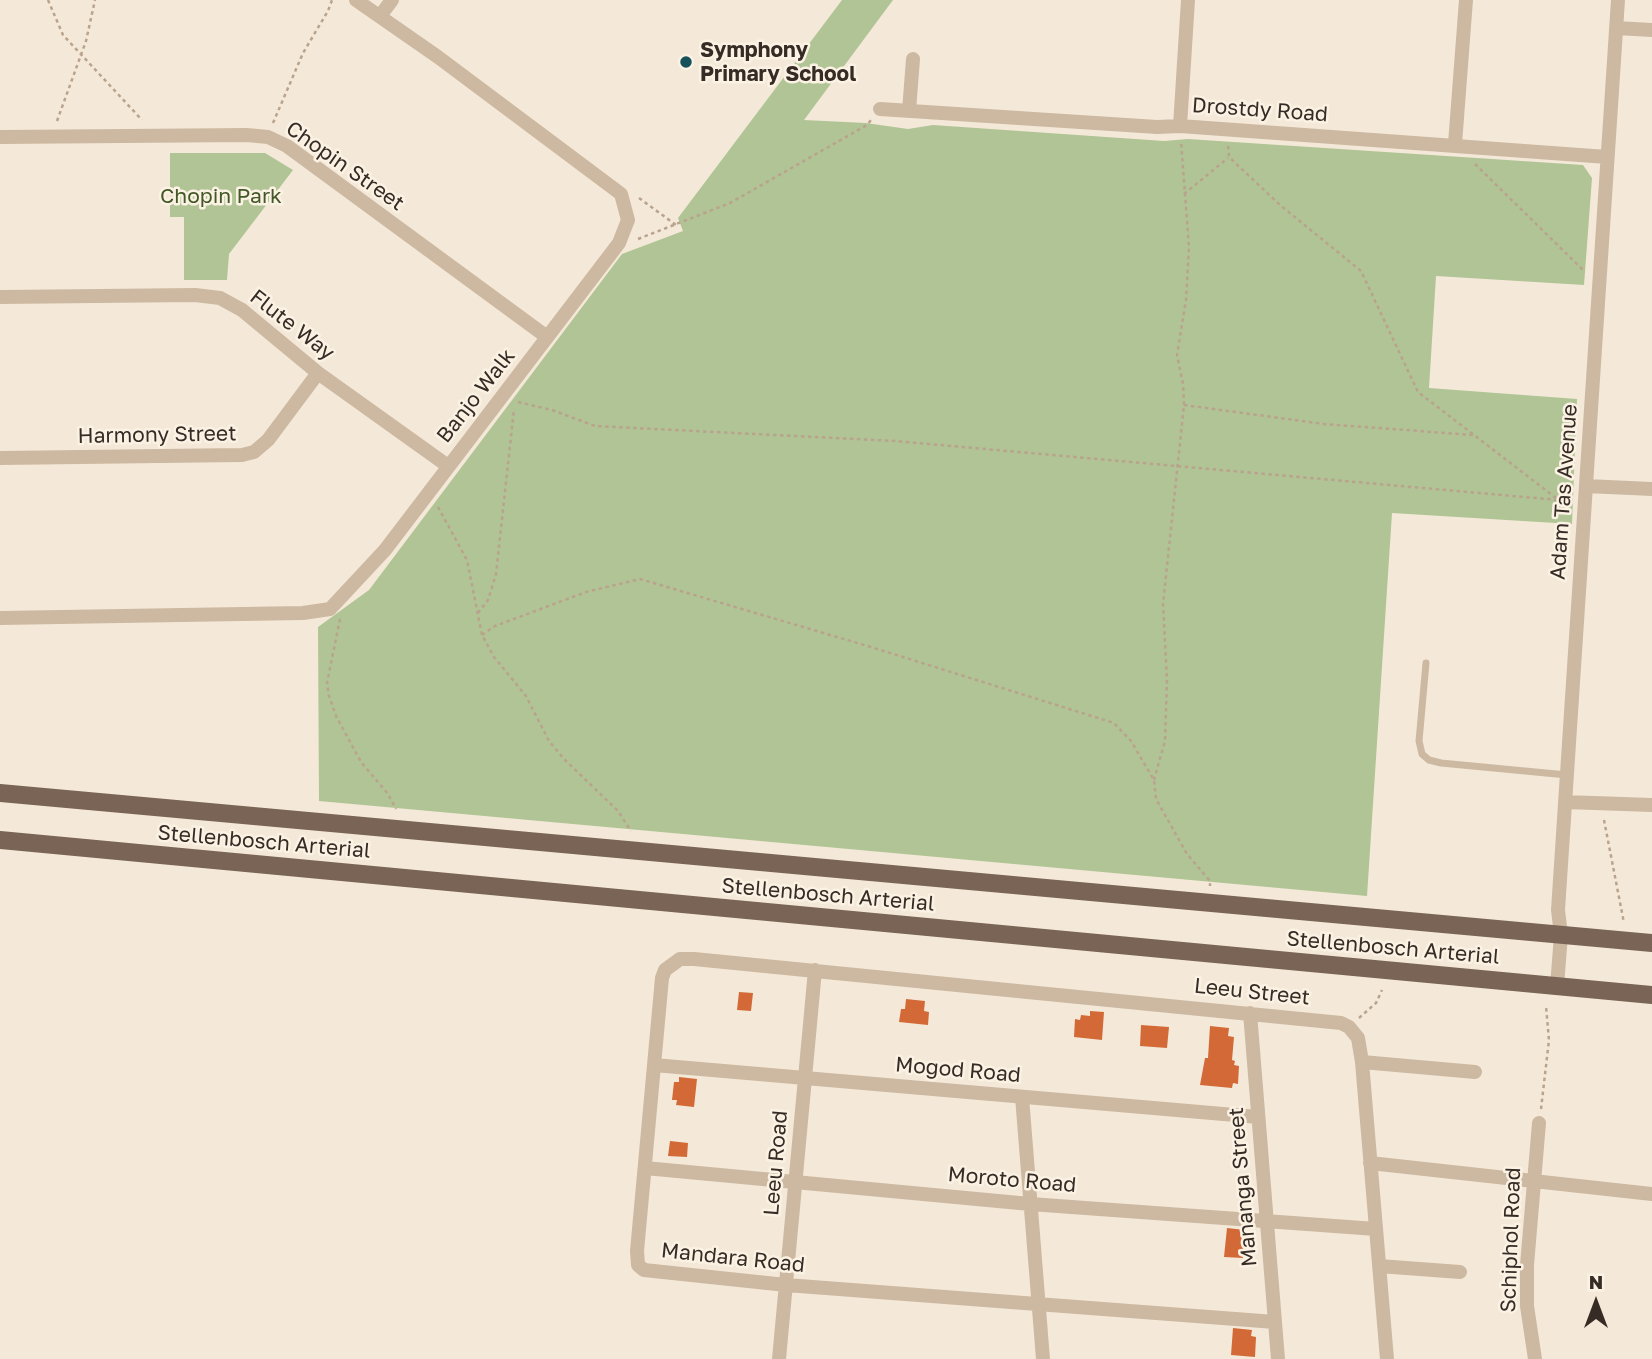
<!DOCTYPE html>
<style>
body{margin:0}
#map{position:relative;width:1652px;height:1359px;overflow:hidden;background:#f4e9d8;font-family:"Golos Text",sans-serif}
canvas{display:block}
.north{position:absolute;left:1561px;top:1268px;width:70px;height:70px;-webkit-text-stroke:5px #fbf2e4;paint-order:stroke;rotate:0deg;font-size:19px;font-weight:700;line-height:28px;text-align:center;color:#372c25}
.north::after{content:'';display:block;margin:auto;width:24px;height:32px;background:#372c25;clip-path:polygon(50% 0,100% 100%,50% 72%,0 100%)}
</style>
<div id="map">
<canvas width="1652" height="1359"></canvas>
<div class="north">N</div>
</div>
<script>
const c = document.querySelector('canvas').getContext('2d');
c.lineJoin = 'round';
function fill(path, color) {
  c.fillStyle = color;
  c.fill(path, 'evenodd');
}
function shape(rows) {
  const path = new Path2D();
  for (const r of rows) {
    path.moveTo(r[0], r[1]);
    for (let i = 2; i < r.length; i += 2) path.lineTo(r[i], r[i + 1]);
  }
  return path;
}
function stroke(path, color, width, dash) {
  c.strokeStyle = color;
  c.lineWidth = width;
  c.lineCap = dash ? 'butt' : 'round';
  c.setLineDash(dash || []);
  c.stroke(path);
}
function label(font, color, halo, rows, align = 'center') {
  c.font = font + ' "Golos Text",sans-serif';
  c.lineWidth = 5;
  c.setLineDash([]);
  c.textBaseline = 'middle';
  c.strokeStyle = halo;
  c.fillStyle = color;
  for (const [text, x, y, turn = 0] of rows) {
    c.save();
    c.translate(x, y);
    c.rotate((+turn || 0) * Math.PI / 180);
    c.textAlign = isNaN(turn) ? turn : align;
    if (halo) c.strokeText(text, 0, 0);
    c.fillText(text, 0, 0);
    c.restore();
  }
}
fill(shape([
 [842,0,893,0,804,120,866,123,908,129,933,125,1164,141,1188,139,1583,165,1592,178,1584,285,1436,276,1429,388,1577,399,1572,524,1392,513,1367,896,319,801,318,627,369,590,622,254,683,231,678,218],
 [170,153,265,153,293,170,229,254,227,280,184,280,184,217,170,217]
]), '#b1c496');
fill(shape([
 [739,992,753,993,751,1011,737,1010],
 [906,999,925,1001,924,1011,929,1012,928,1025,899,1022,901,1009,905,1009],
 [1090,1011,1104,1012,1102,1040,1074,1037,1075,1019,1080,1020,1081,1015,1090,1016],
 [1141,1025,1169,1027,1167,1048,1140,1046],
 [1210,1026,1229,1028,1228,1036,1234,1037,1232,1060,1235,1061,1234,1065,1239,1066,1238,1084,1233,1083,1232,1088,1200,1085,1205,1058,1208,1058],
 [679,1077,697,1079,694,1107,676,1105,677,1100,672,1100,674,1082,679,1082],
 [670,1141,688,1143,687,1157,668,1156],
 [1227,1228,1245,1230,1243,1258,1224,1257],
 [1233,1328,1252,1330,1251,1336,1256,1337,1255,1357,1231,1355]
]), '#d26937');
stroke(shape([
 [48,0,63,35,142,120],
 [57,121,86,41,95,0],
 [273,123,303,53,328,11,332,0],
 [1228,146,1229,157,1280,205,1361,271,1418,392,1556,498],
 [1475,164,1585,272],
 [1184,194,1228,158],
 [639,198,676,225],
 [638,239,730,203,867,125,871,120],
 [518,402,552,410,595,426,895,441,1558,500,1571,494],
 [1184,405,1324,424,1473,435],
 [438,507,467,560,482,635,494,657,526,696,549,741,564,759,618,811,631,831],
 [478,613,488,600,496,574,514,409],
 [340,619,327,683,329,696,336,716,361,762,388,794,396,809],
 [482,635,495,626,586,592,640,579,871,647,1114,723,1131,741,1154,780,1156,799,1187,854,1210,881,1210,886],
 [1154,780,1165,741,1167,680,1163,604,1184,405,1183,384,1177,355,1186,300,1189,247,1181,141],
 [1604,820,1624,923],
 [1359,1018,1376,1003,1382,990],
 [1541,1109,1549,1040,1546,1006]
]), '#b9a38d', 2.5, [3.5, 3.5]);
stroke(shape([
 [1426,663,1419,741,1422,754,1429,760,1441,763,1567,775]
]), '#cdb9a2', 7);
stroke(shape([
 [380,16,392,0],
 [1616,28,1652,30],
 [880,109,1157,127,1180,126,1607,157],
 [909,111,913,59],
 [1180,126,1188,0],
 [0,137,247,135,268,137,287,146,547,337],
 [1455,144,1466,0],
 [0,297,195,295,220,298,242,310,318,373,448,466],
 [0,458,242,455,254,452,268,440,318,373],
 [1586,486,1652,489],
 [0,618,303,613,330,609,385,550,619,243,628,220,621,194,438,57,356,0],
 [1565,802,1652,805],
 [1557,986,1561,935,1558,910,1618,0],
 [1250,1013,1278,1359],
 [1362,1062,1475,1072],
 [654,1065,1258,1117],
 [1022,1097,1043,1359],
 [1370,1163,1652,1194],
 [645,1168,1030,1204,1376,1229],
 [1379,1266,1460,1272],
 [1275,1322,786,1285,644,1270,638,1265,637,1251,662,978,665,970,680,959,694,959,1341,1023,1349,1027,1358,1038,1362,1062,1387,1359],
 [779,1359,815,970],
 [1535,1359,1527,1306,1527,1265,1539,1123]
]), '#cdb9a2', 14);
stroke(shape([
 [0,793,1652,943],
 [0,840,1652,995]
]), '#7a6455', 18);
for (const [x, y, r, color] of [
 [686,62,7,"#17525c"]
]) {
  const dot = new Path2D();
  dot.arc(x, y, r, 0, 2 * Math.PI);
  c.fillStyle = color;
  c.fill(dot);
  stroke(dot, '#fbf2e4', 2.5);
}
label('bold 21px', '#372c25', '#fbf2e4', [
 ["Symphony",700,50],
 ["Primary School",700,74]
], 'left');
label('21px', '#372c25', '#fbf2e4', [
 ["Drostdy Road",1260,110,4],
 ["Chopin Street",345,166,35],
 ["Flute Way",292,325,38],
 ["Banjo Walk",476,396,-52],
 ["Harmony Street",157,435,-1],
 ["Adam Tas Avenue",1564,492,-86],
 ["Stellenbosch Arterial",264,842,5],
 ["Stellenbosch Arterial",828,895,5],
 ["Stellenbosch Arterial",1393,948,5],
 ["Leeu Street",1252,992,6],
 ["Mogod Road",958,1070,5],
 ["Leeu Road",776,1163,-85],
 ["Moroto Road",1012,1180,5],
 ["Mananga Street",1243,1187,-95],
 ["Schiphol Road",1511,1240,-88],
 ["Mandara Road",733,1258,6]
]);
label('21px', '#425827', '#fbf2e4', [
 ["Chopin Park",221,196]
]);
</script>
